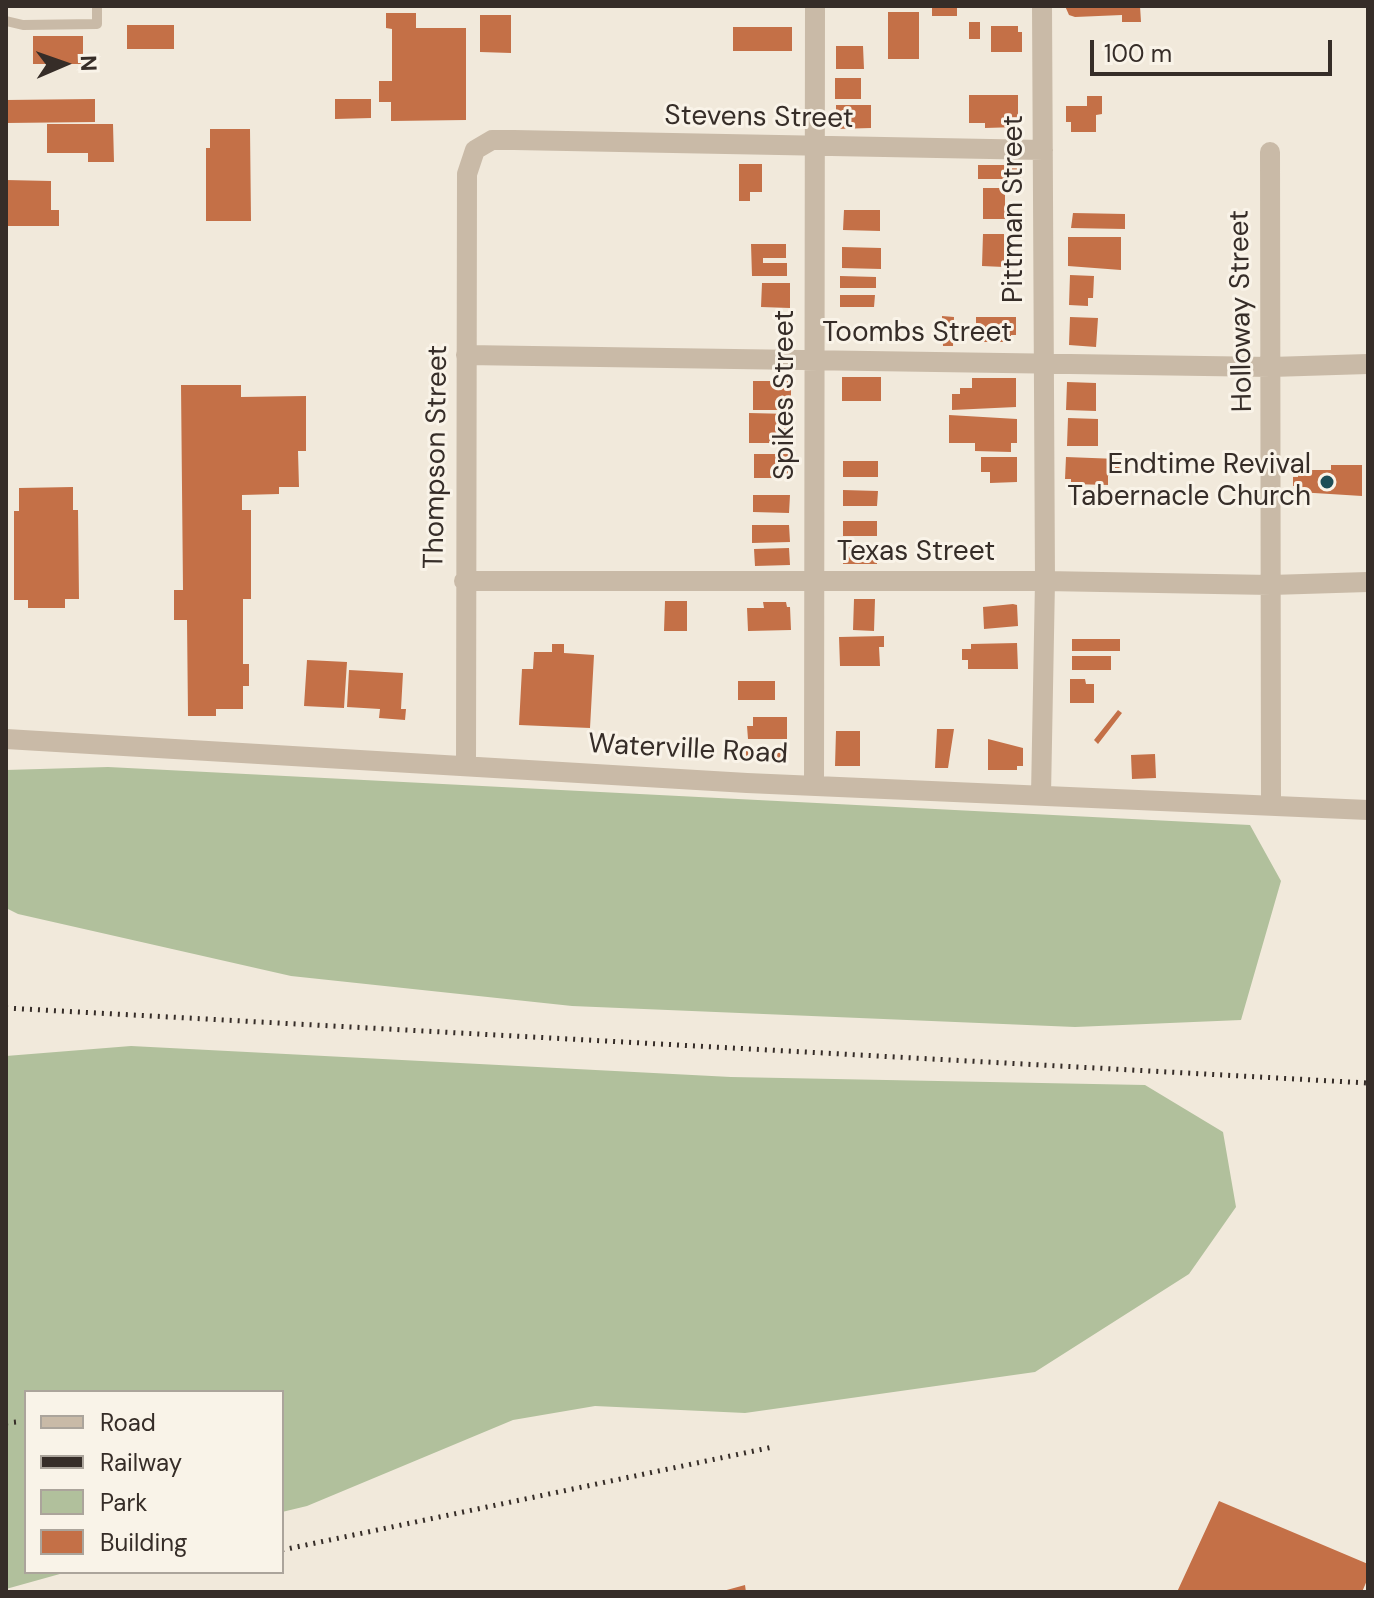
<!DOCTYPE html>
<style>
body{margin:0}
#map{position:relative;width:1374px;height:1598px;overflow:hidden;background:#f1e9db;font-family:"DM Sans",sans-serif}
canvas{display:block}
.frame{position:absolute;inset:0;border:8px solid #362d28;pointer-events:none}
.legend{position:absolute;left:24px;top:1390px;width:260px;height:184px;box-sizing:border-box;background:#f9f3e8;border:2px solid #aba49b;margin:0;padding:10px 14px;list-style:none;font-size:24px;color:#362d28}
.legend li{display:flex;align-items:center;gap:16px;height:40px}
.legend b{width:40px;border:2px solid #aba49b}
.north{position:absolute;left:24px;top:24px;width:80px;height:80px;-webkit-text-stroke:6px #f9f3e8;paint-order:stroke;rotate:88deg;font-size:22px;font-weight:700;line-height:32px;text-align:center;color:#362d28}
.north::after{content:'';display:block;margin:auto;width:28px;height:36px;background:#362d28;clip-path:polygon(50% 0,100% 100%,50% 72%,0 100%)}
.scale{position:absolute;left:1090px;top:40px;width:242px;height:36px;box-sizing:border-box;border:4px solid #362d28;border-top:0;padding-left:10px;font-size:24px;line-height:28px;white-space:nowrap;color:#362d28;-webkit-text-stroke:6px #f9f3e8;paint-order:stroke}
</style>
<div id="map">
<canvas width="1374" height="1598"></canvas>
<div class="frame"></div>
<ul class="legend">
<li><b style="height:10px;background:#c9baa7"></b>Road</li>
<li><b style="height:10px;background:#362d28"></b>Railway</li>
<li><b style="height:22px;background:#b1c09c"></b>Park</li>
<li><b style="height:22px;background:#c47047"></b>Building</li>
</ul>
<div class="north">N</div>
<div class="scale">100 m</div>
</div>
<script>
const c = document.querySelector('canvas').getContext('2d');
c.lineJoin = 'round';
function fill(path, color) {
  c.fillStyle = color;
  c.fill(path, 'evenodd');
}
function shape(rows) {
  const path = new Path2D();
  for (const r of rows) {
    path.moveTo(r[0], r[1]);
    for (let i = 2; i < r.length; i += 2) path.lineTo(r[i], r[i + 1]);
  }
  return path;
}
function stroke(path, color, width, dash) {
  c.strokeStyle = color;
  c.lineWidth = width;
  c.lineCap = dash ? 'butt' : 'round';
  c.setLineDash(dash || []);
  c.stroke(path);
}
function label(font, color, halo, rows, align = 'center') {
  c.font = font + ' "DM Sans",sans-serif';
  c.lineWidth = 6;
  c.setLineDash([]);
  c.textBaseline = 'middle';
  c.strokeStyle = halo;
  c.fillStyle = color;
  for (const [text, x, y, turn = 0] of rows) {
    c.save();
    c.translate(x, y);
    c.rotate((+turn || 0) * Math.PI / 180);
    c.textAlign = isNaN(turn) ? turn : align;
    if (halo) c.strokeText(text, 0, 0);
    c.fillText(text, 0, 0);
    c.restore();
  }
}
fill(shape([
 [108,767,1250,825,1281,881,1241,1020,1075,1027,572,1006,291,976,18,914,6,908,6,770],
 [131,1046,731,1077,1145,1085,1223,1132,1236,1207,1189,1274,1035,1372,745,1413,595,1406,513,1420,307,1506,282,1512,282,1392,26,1392,26,1572,67,1572,6,1589,6,1056]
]), '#b1c09c');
fill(shape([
 [932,6,957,6,957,16,932,16],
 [1065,6,1140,6,1141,22,1122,22,1122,15,1075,17,1069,15],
 [888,12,919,12,919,59,888,59],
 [386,13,416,13,416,28,466,28,466,120,391,121,391,102,379,102,379,81,392,81,392,29,386,28],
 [480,15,511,15,511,53,480,52],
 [969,22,980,22,980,39,969,39],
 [127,25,174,25,174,49,127,49],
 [991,26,1018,26,1018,32,1022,32,1022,52,991,52],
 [733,27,792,27,792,51,733,51],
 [33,36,83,36,83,64,33,64],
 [836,46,863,46,864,69,836,69],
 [835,78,861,78,861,99,835,99],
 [969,95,1018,95,1018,127,985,128,985,123,969,123],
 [1087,96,1102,96,1102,114,1096,115,1096,132,1071,132,1071,122,1066,122,1066,106,1087,106],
 [95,99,95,122,6,123,6,100],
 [335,99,371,99,371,118,335,119],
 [836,105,871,105,871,128,836,129],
 [47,124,113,124,114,162,88,162,88,153,47,153],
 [210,129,250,129,251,221,206,221,206,148,210,148],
 [739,164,762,164,762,192,750,192,750,201,739,201],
 [978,165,1021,165,1021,179,978,179],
 [6,180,51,181,51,210,59,210,59,226,6,226],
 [983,188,1005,188,1005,219,983,219],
 [844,210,880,210,880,231,843,230],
 [1073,213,1125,214,1125,229,1071,228],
 [983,234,1004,234,1004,267,982,266],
 [1068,237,1121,237,1121,270,1068,266],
 [751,244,786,244,786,258,763,258,763,263,787,263,787,276,752,276],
 [842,247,881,248,881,269,842,268],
 [1070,275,1094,276,1093,298,1088,298,1088,306,1069,305],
 [840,276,876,277,876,288,840,288],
 [762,283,790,283,790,308,761,307],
 [840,295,875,295,874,307,840,307],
 [942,316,954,317,953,346,943,346],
 [976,317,1016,317,1016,335,1011,335,1011,342,976,342],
 [1070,317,1098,318,1096,347,1069,345],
 [842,377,881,377,881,401,842,401],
 [972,378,1016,378,1016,407,952,410,952,394,960,394,960,388,972,388],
 [753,381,791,381,791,410,753,410],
 [1067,382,1096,383,1096,411,1066,410],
 [181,385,241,385,241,397,306,396,306,451,298,451,299,487,279,487,279,494,242,495,242,510,251,510,251,599,243,599,243,664,249,664,249,686,243,686,243,709,216,709,216,716,188,716,187,620,174,620,174,590,183,590],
 [749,413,790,414,790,443,749,443],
 [949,415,1017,419,1017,443,1011,443,1011,452,975,451,975,443,949,443],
 [1068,418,1098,419,1098,446,1067,446],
 [754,454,788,454,788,478,754,478],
 [981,457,1017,457,1017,482,990,483,990,472,981,472],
 [1066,457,1118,459,1121,476,1108,476,1108,485,1071,484,1071,479,1065,479],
 [843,461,878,461,878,477,843,477],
 [1331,465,1362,465,1362,496,1298,492,1298,486,1293,486,1293,477,1298,477,1298,470,1331,470],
 [73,487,73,510,78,510,79,599,65,599,65,608,28,608,28,600,14,600,14,511,19,511,19,488],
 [843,490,878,491,877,506,843,506],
 [753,495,790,495,789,513,753,512],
 [843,521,877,521,877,536,843,536],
 [752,525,789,525,790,542,752,543],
 [843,547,877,547,877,564,843,564],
 [789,548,790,565,755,566,754,549],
 [854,599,875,599,874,631,853,630],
 [665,601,687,601,687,631,664,631],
 [763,602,786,602,787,607,790,607,791,630,748,631,747,608,764,608],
 [1013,604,1017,605,1018,626,984,629,983,607],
 [884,636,884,647,879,647,880,666,840,666,839,637],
 [1072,639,1120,639,1120,651,1072,651],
 [1017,643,1018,669,968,669,968,660,962,660,962,649,971,649,971,644],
 [552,644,564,644,564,653,594,655,590,728,519,725,522,669,533,669,534,652,552,652],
 [1072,656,1111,656,1111,670,1072,670],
 [307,660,347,662,344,708,304,706],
 [349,670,403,673,401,709,406,709,405,720,379,718,380,709,347,707],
 [1070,679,1085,679,1086,684,1094,684,1094,703,1070,703],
 [738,681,775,681,775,700,738,700],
 [1118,710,1122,713,1098,744,1094,740],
 [753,717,787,717,787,739,748,739,747,726,753,726],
 [937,729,954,729,948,768,935,768],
 [836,731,860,731,860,766,835,766],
 [988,739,1023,748,1023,766,1017,766,1017,770,988,770],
 [746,748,785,749,785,760,746,759],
 [1155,754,1156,778,1132,779,1131,755],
 [1219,1501,1368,1564,1368,1578,1362,1592,1177,1592],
 [745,1585,746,1592,723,1592,723,1591]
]), '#c47047');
stroke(shape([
 [6,21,23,25,97,24,97,6]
]), '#c9baa7', 10);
stroke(shape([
 [1270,152,1271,805],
 [466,355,1271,367,1368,364],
 [464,581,1045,581,1271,585,1368,582],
 [6,739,747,783,1368,810],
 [466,766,467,174,475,150,492,140,514,140,1043,150],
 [814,784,815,6],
 [1041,795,1045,581,1042,6]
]), '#c9baa7', 20);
stroke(shape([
 [6,1008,1368,1083],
 [6,1423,17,1422],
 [282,1550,773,1447]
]), '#362d28', 5, [2, 6]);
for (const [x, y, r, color] of [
 [1327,482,8,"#1e4e57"]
]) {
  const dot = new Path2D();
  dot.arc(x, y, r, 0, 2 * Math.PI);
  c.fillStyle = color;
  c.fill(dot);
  stroke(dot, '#f9f3e8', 3);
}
label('28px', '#362d28', '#f9f3e8', [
 ["Stevens Street",759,118,1],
 ["Pittman Street",1015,209,-90],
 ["Holloway Street",1242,311,-91],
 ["Toombs Street",917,334],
 ["Spikes Street",786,395,-90],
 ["Thompson Street",437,457,-89],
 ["Texas Street",916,553],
 ["Waterville Road",688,750,3]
]);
label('28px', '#362d28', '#f9f3e8', [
 ["Endtime Revival",1311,466],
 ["Tabernacle Church",1311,498]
], 'right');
</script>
